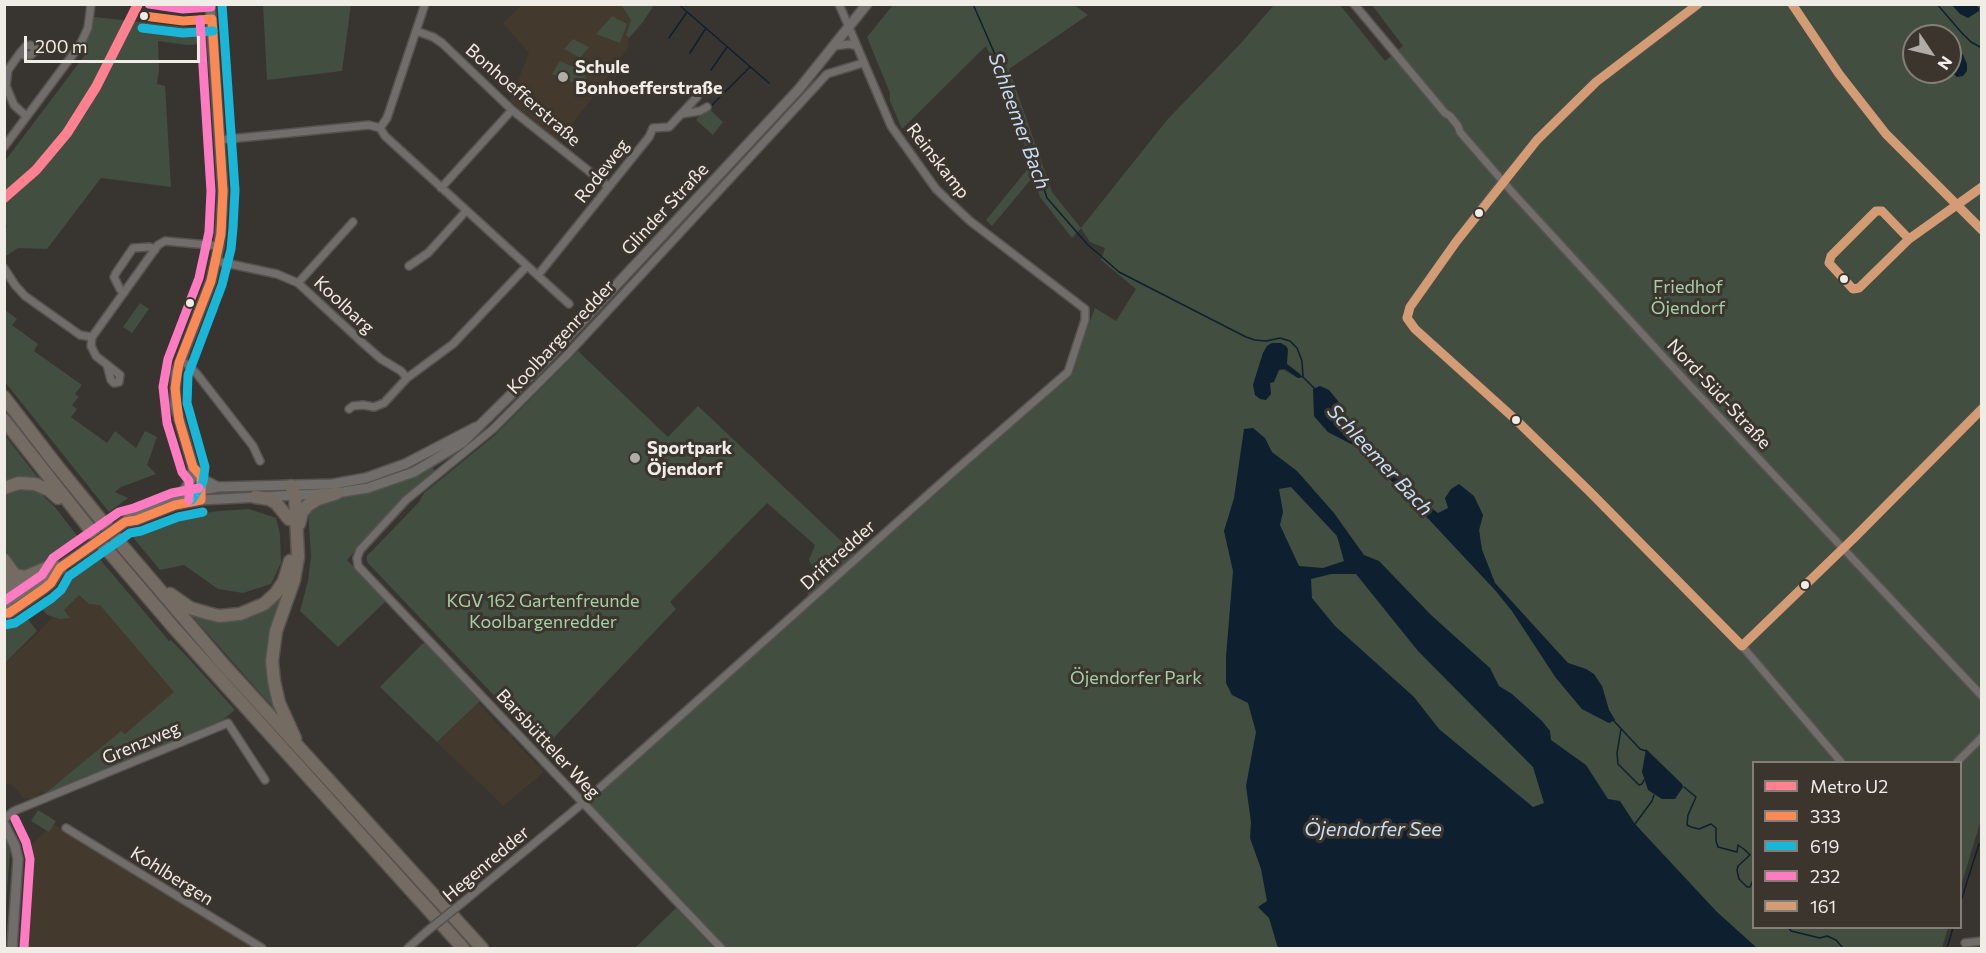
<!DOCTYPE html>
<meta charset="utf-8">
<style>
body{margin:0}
#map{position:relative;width:1986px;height:953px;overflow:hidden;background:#383530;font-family:Commissioner,sans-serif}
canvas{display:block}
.frame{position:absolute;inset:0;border:6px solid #f0ece6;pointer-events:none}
.legend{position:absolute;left:1752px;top:761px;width:210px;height:168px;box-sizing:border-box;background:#3c352d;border:2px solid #847e77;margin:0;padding:8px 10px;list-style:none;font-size:18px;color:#f0ece6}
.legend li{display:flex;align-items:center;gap:12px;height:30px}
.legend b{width:30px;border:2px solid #847e77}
.north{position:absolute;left:1902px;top:24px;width:60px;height:60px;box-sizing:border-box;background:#3c352d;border:2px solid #847e77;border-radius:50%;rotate:125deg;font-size:16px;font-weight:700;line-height:24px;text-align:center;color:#f0ece6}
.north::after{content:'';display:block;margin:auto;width:21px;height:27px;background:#b0aca6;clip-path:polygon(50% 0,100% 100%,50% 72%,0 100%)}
.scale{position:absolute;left:24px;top:36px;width:176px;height:27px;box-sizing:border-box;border:3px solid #f0ece6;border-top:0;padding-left:8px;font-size:18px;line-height:21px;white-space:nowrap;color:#f0ece6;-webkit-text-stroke:4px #3c352d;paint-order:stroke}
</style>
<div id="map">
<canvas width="1986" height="953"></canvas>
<div class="frame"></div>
<ul class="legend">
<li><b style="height:8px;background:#ff808e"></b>Metro U2</li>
<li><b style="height:8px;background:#f98a56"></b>333</li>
<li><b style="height:8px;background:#1ab6d8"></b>619</li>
<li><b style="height:8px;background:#fe7ac1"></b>232</li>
<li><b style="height:8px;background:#d39c74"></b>161</li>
</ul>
<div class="north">N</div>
<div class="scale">200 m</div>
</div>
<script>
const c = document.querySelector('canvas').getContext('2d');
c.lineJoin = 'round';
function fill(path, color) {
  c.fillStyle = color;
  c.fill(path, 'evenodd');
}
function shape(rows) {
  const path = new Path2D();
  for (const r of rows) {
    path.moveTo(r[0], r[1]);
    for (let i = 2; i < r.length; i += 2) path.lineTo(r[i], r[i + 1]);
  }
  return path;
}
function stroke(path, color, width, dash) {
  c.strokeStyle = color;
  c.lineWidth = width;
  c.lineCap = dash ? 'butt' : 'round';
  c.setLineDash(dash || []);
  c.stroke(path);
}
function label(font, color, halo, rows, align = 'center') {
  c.font = font + ' Commissioner,sans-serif';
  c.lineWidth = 6;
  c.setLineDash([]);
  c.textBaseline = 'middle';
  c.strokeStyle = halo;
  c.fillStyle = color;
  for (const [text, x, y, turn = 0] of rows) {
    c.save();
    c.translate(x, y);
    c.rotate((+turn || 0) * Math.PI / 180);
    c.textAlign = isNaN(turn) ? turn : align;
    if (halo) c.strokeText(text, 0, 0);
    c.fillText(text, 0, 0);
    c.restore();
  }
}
fill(shape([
 [523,4,621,5,631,20,626,34,629,38,628,48,590,101,558,141,510,101,529,53,503,23],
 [98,567,227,716,45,794,42,791,34,798,23,798,13,785,5,783,4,664,38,633],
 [478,703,507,734,509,733,513,736,512,738,521,748,544,772,503,806,437,742],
 [53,824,154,884,257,948,22,948,23,872,30,846]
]), '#44392d');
fill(shape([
 [263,5,351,5,342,71,267,80],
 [621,5,654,5,643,22,629,38,626,35,631,20],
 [893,5,1074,5,1088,15,1009,69,1052,192,1081,228,1167,120,1241,43,1274,5,1340,5,1385,61,1403,46,1372,5,1981,5,1982,816,1961,886,1960,762,1754,762,1754,928,1948,928,1942,948,725,948,590,806,591,801,1070,375,1095,308,1116,321,1136,289,1101,260,1105,248,1090,242,1081,228,1072,238,1040,197,1033,177,992,226,986,220,1031,165,1010,98,986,46,902,129,890,101,890,93,867,37],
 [1936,30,1941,36,1950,36,1950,45,1963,55,1957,77,1950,70,1950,72,1914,72,1914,36,1922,36,1918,31],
 [1272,343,1286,357,1287,364,1301,374,1298,378,1282,369,1278,371,1270,383,1253,385,1263,353,1267,346],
 [1338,401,1353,429,1428,505,1438,514,1449,508,1483,515,1479,530,1482,550,1495,583,1555,650,1568,663,1586,669,1602,686,1609,710,1615,720,1609,723,1582,709,1556,678,1512,611,1495,590,1423,513,1359,448,1328,432,1314,416],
 [612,16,627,24,620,43,596,34],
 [94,17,197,28,202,34,202,44,187,45,158,41,159,70,157,84,165,86,171,187,101,178,47,249,18,248,6,256,5,229,7,227,5,222,5,161,85,55,79,52],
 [573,39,589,47,580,58,564,49],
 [560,61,584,72,587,80,584,87,552,74],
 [707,107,723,122,713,135,696,120],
 [140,303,149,309,132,333,123,327],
 [5,310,17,319,12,325,38,344,34,351,82,385,75,394,79,397,72,405,77,409,71,417,107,443,115,431,136,448,145,431,157,437,147,465,156,474,121,487,115,492,128,498,109,512,5,382],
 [578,351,668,437,698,406,855,554,810,597,807,593,817,576,809,560,815,545,767,503,670,602,676,609,544,748,367,562,367,556,419,502,424,493,494,436],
 [4,434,42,483,5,485],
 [432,467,435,471,408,493,347,560,386,601,338,647,300,611,308,581,311,556,308,510,323,500,387,487],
 [16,489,29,489,41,494,55,507,81,541,69,552,30,572,22,571,16,568,5,549,5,495],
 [249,509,276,518,280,534,281,563,271,584,243,593,218,589,184,565,160,570,131,535,164,519,179,519,188,515,219,511],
 [98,557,169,641,171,640,191,661,235,710,215,726,42,796,121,731,125,734,174,692,100,605,89,604,79,595,64,610,70,618,60,619,47,615,38,604],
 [277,598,284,599,276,616,277,712,191,615,192,612,226,622,258,614],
 [23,613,37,631,5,663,5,627],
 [426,643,480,701,437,742,380,687,422,644],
 [38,810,56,821,49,832,31,821],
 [5,836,10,851,5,918],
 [676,908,714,948,635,948]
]), '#414e40');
fill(shape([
 [1952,5,1976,5,1979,8,1979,11,1968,18,1960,14],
 [1950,45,1963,55,1967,64,1967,71,1963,76,1957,77,1950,70],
 [1272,343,1281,343,1286,346,1288,349,1287,364,1303,377,1298,378,1285,369,1279,370,1274,382,1270,383,1271,394,1266,400,1260,399,1255,395,1253,385,1263,353,1267,346],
 [1320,386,1329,390,1338,401,1353,429,1427,505,1438,513,1448,508,1445,498,1451,489,1459,484,1474,496,1483,515,1479,530,1482,550,1495,583,1568,663,1586,669,1594,674,1602,686,1609,710,1615,720,1609,723,1582,709,1556,678,1512,611,1495,590,1423,513,1359,448,1328,432,1314,416,1313,389],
 [1253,428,1265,438,1272,452,1297,471,1334,513,1364,555,1379,561,1431,615,1490,668,1499,686,1512,694,1542,721,1550,731,1551,740,1586,765,1608,799,1620,801,1635,824,1717,912,1757,948,1278,948,1269,918,1258,907,1267,901,1261,869,1250,838,1251,822,1246,786,1256,732,1248,703,1232,695,1226,683,1226,657,1233,571,1224,531,1234,498,1244,429],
 [1291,487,1337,536,1344,561,1323,568,1299,566,1280,525,1283,512,1279,489],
 [1331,574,1356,574,1418,651,1533,767,1544,803,1533,807,1439,729,1414,697,1335,626,1312,598,1311,579],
 [1646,749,1682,784,1683,787,1675,799,1662,799,1648,790,1642,772]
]), '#0e202f');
stroke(shape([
 [678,4,769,83],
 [973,4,1014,98,1047,198,1088,245,1101,256],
 [1937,4,1961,32,1971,42,1982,48],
 [669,38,687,12],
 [690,53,706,28],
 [711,70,727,47],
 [711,106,750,67],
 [1102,257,1119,272,1246,337,1255,340,1266,341,1280,338,1290,341,1297,348,1302,361,1303,377,1315,389],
 [1613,720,1640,749,1646,751],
 [1621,729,1617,753,1618,764,1639,785,1642,784,1644,780],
 [1684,787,1696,797,1688,815,1687,825,1691,827,1699,829,1711,824,1716,828,1716,841,1718,847,1737,852,1738,845,1745,850,1750,855,1738,866,1737,870,1739,879,1747,887,1750,887,1754,878],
 [1635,824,1652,801,1654,795],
 [1960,904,1979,844],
 [1789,928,1791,931,1820,938,1827,936,1836,940,1843,948],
 [1947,948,1953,928]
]), '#0e202f', 1.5);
const street = shape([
 [1354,4,1445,113,1450,116,1458,126,1460,132,1513,193,1694,390,1982,696],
 [1699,4,1596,82,1537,140,1495,191,1456,242,1410,307,1407,318,1415,329,1516,420,1590,492,1742,646,1841,762],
 [1792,4,1839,74,1886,134,1982,230],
 [416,31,433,37,442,43,512,110,609,187],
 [835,46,849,44,856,46],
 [20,53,24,55,31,55,34,52,35,48,30,45,26,46,20,53,8,70,6,86,14,105,26,116],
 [681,114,700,111,707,107],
 [380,128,387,118,425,4],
 [219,140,369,125,380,128,385,136,569,304],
 [4,147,80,45,88,28,91,4],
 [441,188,512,110],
 [1956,206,1982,187],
 [216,261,277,274,298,283,364,344,381,359,401,371,407,378],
 [409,266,428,253,466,211],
 [4,268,15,285,25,296,80,335,92,337],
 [538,275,649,137,653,128,669,127,697,97],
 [298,283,353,222],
 [124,293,120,289,114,277,116,273,133,248,150,247,155,250],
 [180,361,188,365,197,374,253,446,260,461],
 [107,365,111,380,114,383,119,382,120,375,96,356,91,346,92,337,158,245,165,241,219,246],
 [349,409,353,406,363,405,374,407,384,403,407,378,453,344,526,267],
 [1742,646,1855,537,1982,408],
 [1957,762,1982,737],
 [4,819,14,811,228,723,265,780],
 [66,828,262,948],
 [462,903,583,803,950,475,1068,372,1085,320,1085,309,970,221,936,189,891,126,839,4],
 [1965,943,1982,941],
 [408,948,426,932],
 [721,948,358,566,357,558,360,550,406,500,493,429,566,356,827,74,863,63]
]);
const secondary = shape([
 [193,467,206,481,218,487],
 [182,494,192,478,193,467,175,405,176,373,211,281,219,246,221,227,223,191,210,4],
 [125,522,137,520,175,505,201,500,337,493,368,488,414,472,462,443,551,355,799,89,867,4],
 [125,522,134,513,182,494,218,487,333,484,366,478,405,464,476,427],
 [6,603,83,552],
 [4,613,9,613,45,588,51,583,59,570],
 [4,824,15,846,18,859,12,948]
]);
const highway = shape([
 [4,397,58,467,119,542,223,664,482,948],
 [4,420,93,533,174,628,463,948],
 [291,486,295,495,298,557,294,580,276,631,272,661,274,681,279,703,295,738],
 [4,488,19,483,35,484,49,490,58,498],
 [255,497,269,499,276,503,289,519],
 [299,524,302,512,308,505,318,499,337,493],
 [4,560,25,589],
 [15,575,25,577,51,566,60,568],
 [170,594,190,608,207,613,219,616,240,614,264,604,276,593,284,581,290,561],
 [6,603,11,591,7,576]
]);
stroke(street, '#56524f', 10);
stroke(secondary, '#56524f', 12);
stroke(highway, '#56524f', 15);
stroke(street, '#706d6a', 7);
stroke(secondary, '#706d6a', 9);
stroke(highway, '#746b63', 12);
const streetBridge = shape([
 [426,932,462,903]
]);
const secondaryBridge = shape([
 [83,552,125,522]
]);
stroke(streetBridge, '#56524f', 10, []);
stroke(secondaryBridge, '#56524f', 12, []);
stroke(streetBridge, '#706d6a', 7);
stroke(secondaryBridge, '#706d6a', 9);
stroke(shape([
 [144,16,183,21,212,19],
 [201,500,201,476,193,467,179,420,175,388,179,363,211,281,221,234,223,191,212,19],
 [4,613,9,613,45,588,51,583,60,568,125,522,137,520,175,505,201,500]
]), '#f98a56', 9);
stroke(shape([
 [142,28,183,33,213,31],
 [192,500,203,482,205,467,187,403,188,375,222,285,231,249,233,228,235,190,222,4],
 [4,625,15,623,52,598,61,590,69,576,130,533,141,531,178,517,203,512]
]), '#1ab6d8', 9);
stroke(shape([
 [149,4,183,9,211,7],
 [189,500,189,481,182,472,167,423,163,387,168,359,199,278,209,232,211,191,200,20],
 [4,601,42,575,53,558,119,512,134,508,172,493,199,488],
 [15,819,26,842,30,859,24,948]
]), '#fe7ac1', 9);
stroke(shape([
 [1792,4,1839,74,1886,134,1982,230],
 [1876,211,1882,211,1909,239,1859,288,1853,289,1829,263,1831,256,1876,211],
 [1909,239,1982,187],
 [1407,318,1415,329,1516,420,1590,492,1742,646],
 [1407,318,1410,307,1456,242,1537,140,1596,82,1698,4],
 [1742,646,1855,537,1982,409]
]), '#d39c74', 9);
stroke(shape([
 [4,198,36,170,67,133,96,87,138,4]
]), '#ff808e', 10);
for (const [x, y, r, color] of [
 [144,16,5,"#f0ece6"],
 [563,77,6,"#b0aca6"],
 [1479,213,5,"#f0ece6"],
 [1844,279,5,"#f0ece6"],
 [190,303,5,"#f0ece6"],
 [1516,420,5,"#f0ece6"],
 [635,458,6,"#b0aca6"],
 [1805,585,5,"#f0ece6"]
]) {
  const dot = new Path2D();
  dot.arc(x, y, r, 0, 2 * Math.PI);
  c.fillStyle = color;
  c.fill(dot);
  stroke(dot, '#3c352d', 2);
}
label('bold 18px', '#f0ece6', '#3c352d', [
 ["Schule",575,67],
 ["Bonhoefferstraße",575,88],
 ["Sportpark",647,448],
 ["Öjendorf",647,469]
], 'left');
label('18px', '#f0ece6', '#3c352d', [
 ["Bonhoefferstraße",523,95,41],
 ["Reinskamp",938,161,52],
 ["Rodeweg",602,171,-52],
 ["Glinder Straße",665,209,-47],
 ["Koolbarg",344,305,43],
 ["Koolbargenredder",561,337,-47],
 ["Nord-Süd-Straße",1719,394,47],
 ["Driftredder",838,555,-42],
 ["Grenzweg",141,743,-23],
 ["Barsbütteler Weg",548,744,47],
 ["Hegenredder",486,864,-40],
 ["Kohlbergen",172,876,32]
]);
label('18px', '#a5d0a7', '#3c352d', [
 ["Friedhof",1688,287],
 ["Öjendorf",1688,308],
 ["KGV 162 Gartenfreunde",543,601],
 ["Koolbargenredder",543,622],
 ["Öjendorfer Park",1136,678]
]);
label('italic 20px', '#c6dff8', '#3c352d', [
 ["Schleemer Bach",1019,121,70],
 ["Schleemer Bach",1380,460,47],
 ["Öjendorfer See",1373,829]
]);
</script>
